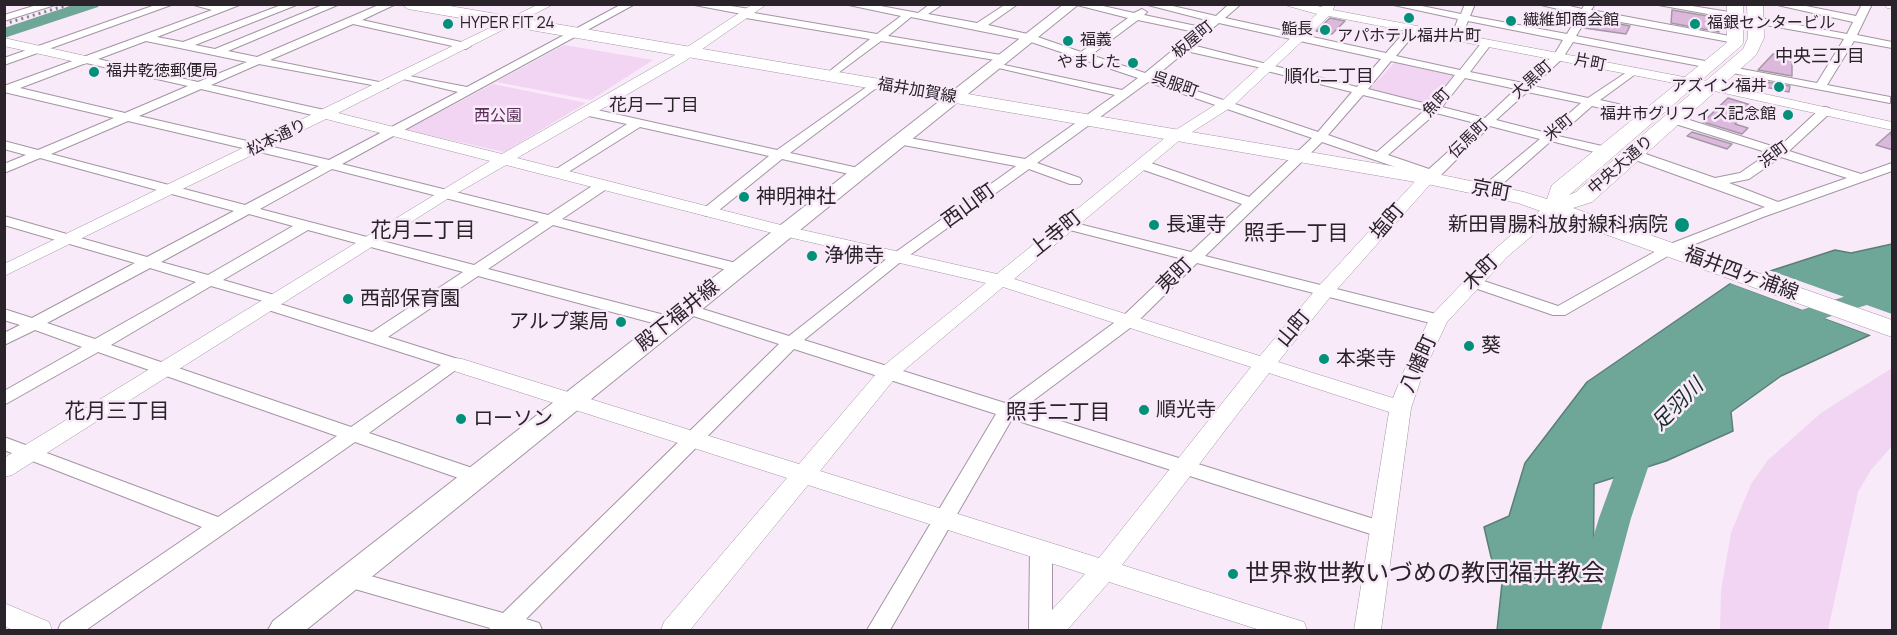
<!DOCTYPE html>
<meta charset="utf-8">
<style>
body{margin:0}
#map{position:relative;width:1897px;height:635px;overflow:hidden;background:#f9eaf9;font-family:Manrope,sans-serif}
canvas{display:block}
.frame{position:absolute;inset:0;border:6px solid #2a242a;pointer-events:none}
</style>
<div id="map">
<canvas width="1897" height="635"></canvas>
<div class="frame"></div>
</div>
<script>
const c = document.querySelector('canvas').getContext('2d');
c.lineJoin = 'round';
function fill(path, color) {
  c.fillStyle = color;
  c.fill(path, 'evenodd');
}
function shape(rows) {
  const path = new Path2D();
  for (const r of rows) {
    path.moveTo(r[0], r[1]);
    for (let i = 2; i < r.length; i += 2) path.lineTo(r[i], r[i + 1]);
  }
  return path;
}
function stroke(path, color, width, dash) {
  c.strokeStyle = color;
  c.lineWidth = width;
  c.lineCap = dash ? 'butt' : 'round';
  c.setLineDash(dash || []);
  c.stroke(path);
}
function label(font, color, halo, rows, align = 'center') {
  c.font = font + ' Manrope,"Noto Sans JP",sans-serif';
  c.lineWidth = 5;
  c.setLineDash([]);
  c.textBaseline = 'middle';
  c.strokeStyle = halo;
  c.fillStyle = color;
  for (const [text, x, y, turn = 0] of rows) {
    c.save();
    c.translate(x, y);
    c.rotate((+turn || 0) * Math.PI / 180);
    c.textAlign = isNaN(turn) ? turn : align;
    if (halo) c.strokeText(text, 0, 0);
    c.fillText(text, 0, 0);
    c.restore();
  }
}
fill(shape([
 [564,45,653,60,591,100,496,82],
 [1396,61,1455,74,1431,104,1369,90],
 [493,84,586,103,504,152,406,130],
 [1892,368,1892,446,1871,470,1858,492,1828,630,1720,630,1721,590,1731,533,1751,484,1768,460,1821,413]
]), '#f1d5f2');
const water = shape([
 [1892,244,1892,317,1764,273,1835,250,1851,253,1892,244],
 [1731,283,1870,335,1781,376,1731,412,1733,431,1666,461,1594,484,1593,630,1497,630,1502,583,1491,557,1484,527,1509,516,1525,463,1587,382,1731,283]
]);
fill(water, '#6ea698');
stroke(water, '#5a7f77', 1.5);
fill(shape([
 [1766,269,1892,314,1892,320,1763,276,1761,272],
 [1732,280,1871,332,1873,336,1727,282]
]), '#f9eaf9');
fill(shape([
 [76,4,100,4,98,7,4,38,4,28,76,4],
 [1892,282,1892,297,1781,332,1772,329,1768,324,1772,319,1892,282],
 [1642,431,1652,434,1657,441,1631,518,1601,630,1565,630,1599,518,1627,441,1632,434,1642,431]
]), '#6ea698');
const building = shape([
 [1672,10,1713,17,1713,20,1719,21,1719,32,1671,23,1672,10],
 [1330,18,1345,21,1332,34,1316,31,1330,18],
 [1589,18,1630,26,1626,34,1584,28,1589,18],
 [1773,54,1792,57,1792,76,1758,70,1773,54],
 [1750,79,1790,86,1789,92,1746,83,1750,79],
 [1728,98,1754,106,1735,124,1748,128,1742,134,1703,122,1728,98],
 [1692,132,1732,144,1727,149,1687,136,1692,132],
 [1891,132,1893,150,1876,145,1891,132]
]);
fill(building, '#dbb8dc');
stroke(building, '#a598a6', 1.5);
const minor = shape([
 [40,4,58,4,4,21,4,15,40,4],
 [158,4,174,4,4,65,4,58,158,4],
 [190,4,242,4,157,37,183,42,284,4,299,4,195,45,215,49,325,4,340,4,228,51,257,57,381,4,396,4,362,20,470,44,471,46,466,49,353,24,270,60,384,83,388,84,388,88,259,64,211,85,329,111,329,117,325,118,201,89,139,116,329,160,458,92,399,78,399,74,467,87,622,4,635,4,342,164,548,215,598,182,608,182,610,185,608,188,562,219,744,265,747,268,739,273,553,225,488,269,676,318,678,322,676,326,664,326,478,276,388,337,461,360,464,364,369,433,484,472,487,477,484,482,477,484,470,482,355,442,86,630,58,630,61,623,202,527,4,450,4,437,218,517,337,436,98,352,4,405,4,391,82,347,35,330,4,345,4,333,20,325,4,320,4,309,32,318,135,263,4,225,4,216,147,257,234,211,40,158,4,173,4,164,26,155,4,149,4,141,38,150,114,118,4,92,4,86,212,10,190,4],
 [146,41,247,62,198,82,98,59,146,41],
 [86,63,188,86,125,113,20,88,86,63],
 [128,121,319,166,245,205,51,154,128,121],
 [332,169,539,222,474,265,260,209,332,169],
 [249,214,293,226,208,275,161,262,249,214],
 [308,230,463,272,372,332,280,304,283,300,281,297,223,280,308,230],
 [150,268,196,282,95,339,47,323,150,268],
 [211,286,263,301,260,305,262,308,441,365,351,427,111,345,211,286],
 [689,4,718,4,750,9,754,10,754,13,877,34,901,16,844,4,870,4,918,13,930,4,943,4,928,14,977,23,1006,4,1018,4,988,25,1032,35,1081,52,1128,18,1073,4,1094,4,1134,13,1142,9,1147,12,1144,15,1201,27,1210,21,1148,5,1164,4,1216,16,1229,4,1241,4,1225,18,1386,53,1409,27,1417,27,1417,31,1396,56,1460,70,1483,41,1491,41,1492,43,1470,72,1523,83,1554,55,1563,40,1468,21,1461,37,1456,40,1451,37,1458,19,1389,4,1412,4,1461,14,1465,4,1475,4,1470,16,1567,34,1579,14,1537,4,1561,4,1582,9,1585,4,1595,4,1591,10,1735,37,1740,40,1735,43,1588,16,1576,36,1710,62,1716,65,1710,68,1573,42,1562,59,1533,86,1588,98,1633,68,1637,69,1637,73,1600,100,1653,112,1655,115,1649,119,1592,106,1558,136,1611,148,1612,151,1611,154,1606,155,1551,141,1492,193,1487,194,1480,190,1482,187,1540,139,1490,126,1438,178,1427,182,1422,181,1422,176,1322,142,1205,256,1444,316,1446,320,1444,324,1438,325,1197,263,1134,325,1022,409,1390,524,1394,530,1390,536,1383,538,1012,419,890,630,867,630,996,414,794,349,526,619,539,623,542,630,489,630,490,628,341,585,338,579,341,573,349,570,503,613,779,344,681,312,679,309,681,306,693,306,789,336,893,254,1016,166,898,144,892,140,894,137,898,136,1025,159,1115,95,990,66,990,62,1122,90,1138,78,1025,40,911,17,888,36,1001,55,1006,58,1001,61,881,41,830,79,824,76,826,74,870,39,746,18,742,17,742,14,689,4],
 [1138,20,1195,32,1145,73,1091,55,1138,20],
 [1219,23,1381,59,1357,87,1192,45,1219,23],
 [1186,51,1262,68,1263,70,1352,92,1318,132,1155,77,1186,51],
 [1391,61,1455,75,1431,105,1368,89,1391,61],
 [1465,78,1516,89,1485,118,1442,107,1465,78],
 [1148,82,1312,138,1249,197,1148,162,1138,162,1136,165,1138,168,1242,204,1191,252,1067,221,1062,222,1060,225,1062,228,1183,259,1122,317,1005,403,804,340,903,260,1029,169,1070,184,1080,184,1082,181,1080,178,1037,163,1148,82],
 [1527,92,1581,103,1547,133,1496,120,1527,92],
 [1363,95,1425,110,1377,152,1328,135,1363,95],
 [1436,113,1479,124,1429,169,1388,155,1436,113],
 [1653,4,1680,4,1735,13,1740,16,1735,19,1653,4],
 [1773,4,1796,4,1856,16,1862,4,1872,4,1857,35,1892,42,1892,48,1854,41,1827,85,1890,97,1890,103,1727,72,1725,70,1731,67,1817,83,1844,39,1755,23,1750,20,1755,17,1847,34,1853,22,1773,4],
 [875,81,879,82,879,86,790,153,863,169,865,172,863,175,858,176,782,159,713,215,708,216,703,215,701,212,703,209,769,156,640,127,562,176,552,176,550,173,627,124,584,115,584,109,588,108,777,150,875,81],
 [1825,107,1829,108,1829,114,1789,151,1861,174,1892,163,1892,171,1763,217,1675,252,1565,315,1553,315,1466,285,1464,282,1472,277,1478,279,1558,306,1665,246,1765,207,1627,157,1625,154,1632,150,1637,151,1715,178,1740,173,1769,153,1669,122,1669,116,1677,116,1778,148,1821,108,1825,107],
 [1781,157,1847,178,1778,202,1729,183,1749,179,1781,157],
 [1041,542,1049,544,1052,550,1052,630,1029,630,1030,550,1033,544,1041,542]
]);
const tertiary = shape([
 [539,4,554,4,338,113,502,154,675,55,753,4,767,4,685,61,517,158,785,226,997,274,1171,133,1223,100,1317,14,1281,4,1307,4,1322,7,1323,4,1335,4,1333,10,1710,82,1892,122,1892,130,1710,90,1329,16,1233,106,1181,139,1014,279,1260,356,1317,288,1421,175,1433,175,1435,178,1433,181,1331,296,1278,362,1393,398,1403,373,1431,316,1495,249,1549,203,1561,203,1563,207,1561,211,1507,257,1447,322,1423,373,1411,408,1381,630,1354,630,1389,412,1269,373,1122,565,1304,622,1307,630,1260,630,1109,582,1067,630,1038,630,1041,622,1085,574,808,485,690,630,661,630,664,622,787,478,448,369,445,364,448,359,455,358,462,359,799,464,882,367,986,283,784,236,506,165,452,196,12,475,4,477,4,458,490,161,326,119,4,276,4,264,539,4],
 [1003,287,1251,367,1099,558,820,471,896,377,1003,287],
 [4,38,90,57,91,60,85,64,4,46,4,38],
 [4,603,49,622,52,630,13,630,4,626,4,603]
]);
const secondary = shape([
 [1064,4,1079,4,306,630,268,630,273,621,1064,4]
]);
const primary = shape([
 [401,4,438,4,1427,172,1524,192,1547,199,1552,185,1723,46,1727,42,1727,4,1743,4,1743,43,1741,46,1569,195,1576,192,1743,49,1748,38,1747,4,1763,4,1764,38,1756,55,1592,202,1573,208,1892,320,1892,337,1518,203,1427,184,408,9,401,4],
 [1884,4,1892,4,1892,9,1887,8,1884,4]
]);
stroke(minor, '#a395a3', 2);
stroke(tertiary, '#a395a3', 1);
stroke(secondary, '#a395a3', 2);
stroke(primary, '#a395a3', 1);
fill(minor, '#fff');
fill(tertiary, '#fff');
fill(secondary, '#fff');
fill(primary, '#fff');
stroke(shape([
 [4,24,71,4]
]), '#8a808a', 3, [2, 4]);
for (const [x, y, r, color] of [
 [1409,18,6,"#01907a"],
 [1511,21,6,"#01907a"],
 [448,24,6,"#01907a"],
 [1695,24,6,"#01907a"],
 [1325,30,6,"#01907a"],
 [1068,41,6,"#01907a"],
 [1133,63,6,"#01907a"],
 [94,72,6,"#01907a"],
 [1779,87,6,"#01907a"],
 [1788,115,6,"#01907a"],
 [744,197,6,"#01907a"],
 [1154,225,6,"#01907a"],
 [1682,225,8,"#01907a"],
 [812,256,6,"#01907a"],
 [348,299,6,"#01907a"],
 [621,322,6,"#01907a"],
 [1469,346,6,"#01907a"],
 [1324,359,6,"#01907a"],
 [1144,410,6,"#01907a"],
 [461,419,6,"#01907a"],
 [1233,574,6,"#01907a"]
]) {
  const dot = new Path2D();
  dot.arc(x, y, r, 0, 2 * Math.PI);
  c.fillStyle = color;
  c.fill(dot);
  stroke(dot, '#f9eaf9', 2);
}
label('16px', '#2a242a', '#f9eaf9', [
 ["繊維卸商会館",1523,21],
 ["HYPER FIT 24",460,24],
 ["福銀センタービル",1707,24],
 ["鮨長",1313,30,"right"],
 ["アパホテル福井片町",1409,37,"center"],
 ["福義",1080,41],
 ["やました",1121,63,"right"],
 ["福井乾徳郵便局",106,72],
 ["アズイン福井",1767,87,"right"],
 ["福井市グリフィス記念館",1776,115,"right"]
], 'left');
label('16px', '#2a242a', '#f9eaf9', [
 ["板屋町",1193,40,-40],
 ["片町",1590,63,11],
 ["大黒町",1532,80,-42],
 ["呉服町",1175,85,19],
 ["福井加賀線",917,91,10],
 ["魚町",1437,103,-47],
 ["米町",1559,128,-40],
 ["松本通り",277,138,-26],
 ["伝馬町",1469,139,-44],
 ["浜町",1774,155,-37],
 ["中央大通り",1621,165,-41]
]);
label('16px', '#592e5c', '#f9eaf9', [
 ["西公園",498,117]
]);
label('18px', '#2a242a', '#f9eaf9', [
 ["中央三丁目",1820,57],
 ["順化二丁目",1329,77],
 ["花月一丁目",654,106]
]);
label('20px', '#2a242a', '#f9eaf9', [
 ["京町",1491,191,11],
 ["西山町",969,206,-36],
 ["塩町",1388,222,-49],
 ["上寺町",1056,234,-39],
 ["木町",1481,273,-45],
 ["福井四ヶ浦線",1741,274,20],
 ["夷町",1175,276,-44],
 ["殿下福井線",678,316,-39],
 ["山町",1294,329,-50],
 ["八幡町",1419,364,-66]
]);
label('20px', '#2a242a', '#f9eaf9', [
 ["神明神社",756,197],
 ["長運寺",1166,225],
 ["新田胃腸科放射線科病院",1668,225,"right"],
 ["浄佛寺",824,256],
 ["西部保育園",360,299],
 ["アルプ薬局",609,322,"right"],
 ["葵",1481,346],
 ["本楽寺",1336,359],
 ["順光寺",1156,410],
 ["ローソン",473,419]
], 'left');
label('21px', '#2a242a', '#f9eaf9', [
 ["花月二丁目",423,231],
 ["照手一丁目",1296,234],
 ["花月三丁目",117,412],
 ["照手二丁目",1058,413]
]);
label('italic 21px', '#122f28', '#f9eaf9', [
 ["足羽川",1678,405,-45]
]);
label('24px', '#2a242a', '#f9eaf9', [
 ["世界救世教いづめの教団福井教会",1245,574]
], 'left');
</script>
